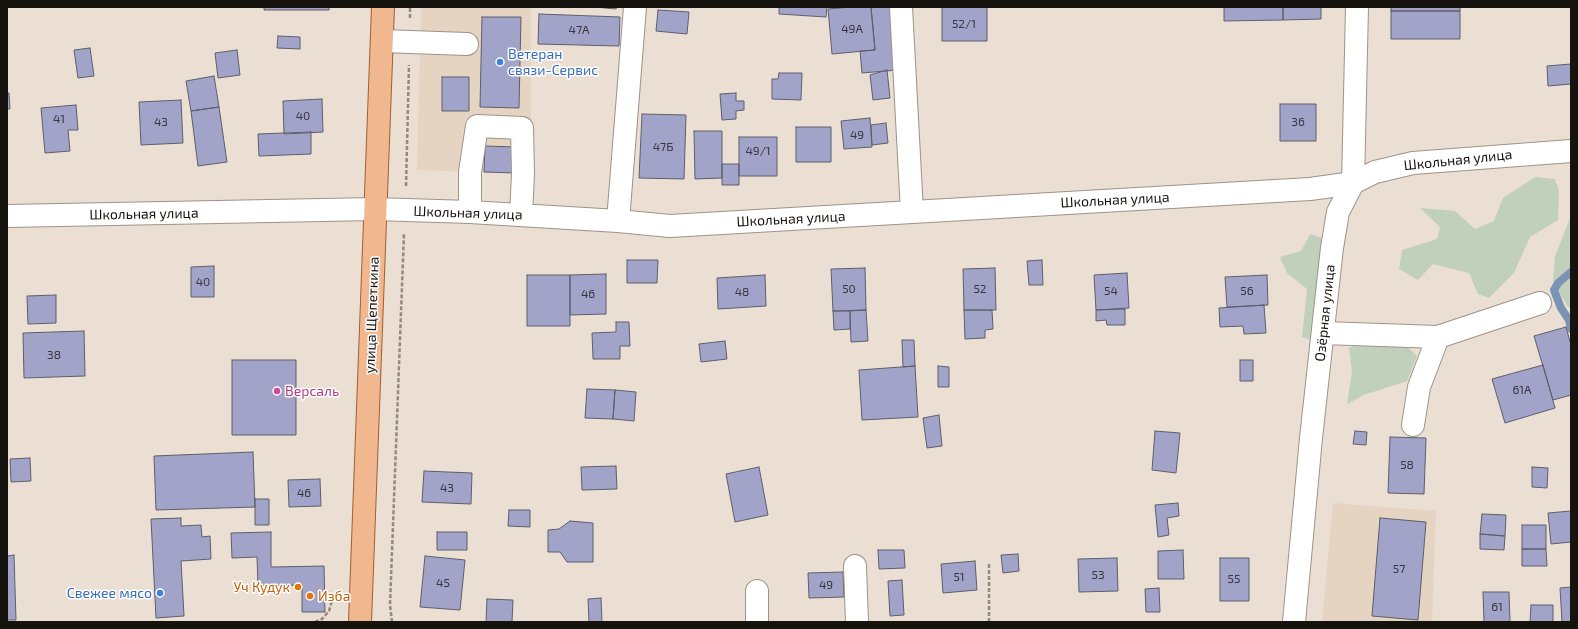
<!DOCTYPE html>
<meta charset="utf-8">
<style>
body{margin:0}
#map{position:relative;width:1578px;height:629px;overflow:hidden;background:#ebdfd3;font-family:"Exo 2",sans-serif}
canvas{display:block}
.frame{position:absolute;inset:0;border:8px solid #16120e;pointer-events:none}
</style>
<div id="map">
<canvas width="1578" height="629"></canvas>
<div class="frame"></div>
</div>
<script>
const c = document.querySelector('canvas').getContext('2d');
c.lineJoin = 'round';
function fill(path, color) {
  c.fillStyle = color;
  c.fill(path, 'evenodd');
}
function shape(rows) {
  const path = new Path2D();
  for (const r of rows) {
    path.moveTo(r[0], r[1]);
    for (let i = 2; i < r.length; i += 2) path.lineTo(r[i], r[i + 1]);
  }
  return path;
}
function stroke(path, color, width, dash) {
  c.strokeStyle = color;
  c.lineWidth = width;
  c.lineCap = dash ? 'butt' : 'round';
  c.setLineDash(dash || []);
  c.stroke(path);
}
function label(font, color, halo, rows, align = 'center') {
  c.font = font + ' "Exo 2",sans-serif';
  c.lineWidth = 3;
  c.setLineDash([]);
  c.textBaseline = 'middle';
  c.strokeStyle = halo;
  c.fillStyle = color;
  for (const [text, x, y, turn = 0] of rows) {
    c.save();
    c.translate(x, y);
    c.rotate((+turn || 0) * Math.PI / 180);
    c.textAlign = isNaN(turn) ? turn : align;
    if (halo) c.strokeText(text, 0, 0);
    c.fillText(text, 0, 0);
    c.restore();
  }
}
fill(shape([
 [421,7,531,7,531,174,417,170],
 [1333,503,1436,511,1432,622,1322,622]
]), '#e5d4c2');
fill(shape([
 [1535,177,1555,179,1559,191,1558,220,1530,237,1514,273,1489,298,1478,294,1469,273,1433,264,1418,280,1399,269,1402,250,1437,239,1440,227,1420,208,1455,211,1475,229,1494,221,1503,198],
 [1571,216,1571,308,1568,307,1553,281,1555,256],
 [1310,234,1330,241,1315,342,1302,337,1307,289,1287,273,1280,257,1301,251],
 [1367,338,1400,340,1417,356,1407,381,1364,395,1347,404,1352,372,1349,348]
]), '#c0d0bb');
stroke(shape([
 [1571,272,1558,283,1554,290,1561,308,1569,320,1571,329]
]), '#7c94b4', 8);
const building = shape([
 [264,7,329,7,329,10,264,10,264,7],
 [595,7,617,7,616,9,595,7],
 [779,7,827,7,826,17,779,14,779,7],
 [851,7,871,7,875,50,832,54,828,9,851,7],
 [871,7,892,7,898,70,862,73,860,51,875,50,871,7],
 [942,7,987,7,987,41,942,41,942,7],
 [1224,7,1283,7,1283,20,1224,21,1224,7],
 [1283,7,1321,7,1321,19,1283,20,1283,7],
 [1391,7,1460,7,1460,11,1391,11,1391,7],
 [658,10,689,12,687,34,656,31,658,10],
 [1391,11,1460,11,1460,39,1391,39,1391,11],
 [539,14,620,17,619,46,538,44,539,14],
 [482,17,521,17,519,108,480,107,482,17],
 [278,36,300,37,300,49,277,48,278,36],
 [90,48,94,76,78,78,74,50,90,48],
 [237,50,240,75,218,78,215,53,237,50],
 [1571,64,1571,84,1548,86,1547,66,1571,64],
 [887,70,890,98,873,100,870,75,887,70],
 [779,73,802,73,801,100,772,99,772,79,778,79,779,73],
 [214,76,219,107,191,111,186,81,214,76],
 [442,77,469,77,469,111,442,111,442,77],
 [7,93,9,93,10,109,7,109,7,93],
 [736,93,736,101,744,101,744,110,736,111,736,119,722,120,720,94,736,93],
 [322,99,323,132,284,134,283,101,322,99],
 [181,100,183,143,141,145,139,102,181,100],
 [1280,104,1316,104,1316,141,1280,141,1280,104],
 [76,105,78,130,68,130,70,151,45,153,41,108,76,105],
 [219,107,227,162,198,166,191,111,219,107],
 [642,114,686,115,684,179,639,178,642,114],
 [870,118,872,147,844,149,841,121,870,118],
 [886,123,888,143,872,145,871,125,886,123],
 [796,127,831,127,831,162,796,162,796,127],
 [694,131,722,131,722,178,695,179,694,131],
 [311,132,311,154,259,156,258,134,311,132],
 [739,137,777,137,777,176,739,176,739,137],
 [485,146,516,147,515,173,484,172,485,146],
 [722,164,739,164,739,185,722,185,722,164],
 [627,260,658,260,657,283,627,283,627,260],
 [1042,260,1043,285,1029,285,1027,261,1042,260],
 [214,266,214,297,191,297,191,267,214,266],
 [865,268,866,310,833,311,831,269,865,268],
 [995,268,996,310,964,310,963,269,995,268],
 [1127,273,1129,308,1096,310,1094,275,1127,273],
 [606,274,606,314,570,315,570,275,606,274],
 [527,275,570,275,570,326,527,326,527,275],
 [765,275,766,306,718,309,717,278,765,275],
 [1267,275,1268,305,1227,307,1225,277,1267,275],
 [56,295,56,323,28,324,27,296,56,295],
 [1264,305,1266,333,1244,334,1243,326,1220,327,1219,308,1264,305],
 [1125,309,1125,325,1107,325,1106,320,1096,321,1096,310,1125,309],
 [866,310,868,341,851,342,850,311,866,310],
 [964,310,992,310,993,329,985,330,985,338,965,339,964,310],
 [833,311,850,311,850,329,834,330,833,311],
 [616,322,629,322,630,346,620,346,620,359,593,359,592,333,616,332,616,322],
 [1566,327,1571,345,1571,395,1553,400,1534,336,1566,327],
 [84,331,85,376,24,378,23,333,84,331],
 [902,340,914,340,915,366,903,367,902,340],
 [725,341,727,359,701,362,699,344,725,341],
 [232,360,296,360,296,435,232,435,232,360],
 [1240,360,1253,360,1253,381,1240,381,1240,360],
 [1543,365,1555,408,1505,423,1492,379,1543,365],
 [915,366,918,417,862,420,859,370,915,366],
 [938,366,949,367,949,387,938,387,938,366],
 [587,389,615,390,613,419,585,418,587,389],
 [615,390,636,392,634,421,613,419,615,390],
 [939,415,942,446,927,448,923,418,939,415],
 [1155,431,1180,433,1176,473,1152,470,1155,431],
 [1355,431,1367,432,1366,445,1353,444,1355,431],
 [1390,437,1426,438,1424,494,1388,493,1390,437],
 [253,452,255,507,156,510,154,456,253,452],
 [30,458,31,481,11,482,10,459,30,458],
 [616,466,617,489,582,490,581,467,616,466],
 [759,467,768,515,735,522,726,474,759,467],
 [1532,467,1548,468,1547,488,1532,487,1532,467],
 [424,471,472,473,471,504,422,502,424,471],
 [320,479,321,506,289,507,288,480,320,479],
 [255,499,269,499,269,525,255,525,255,499],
 [1178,503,1179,516,1167,518,1169,535,1158,537,1155,505,1178,503],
 [509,510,530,510,530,527,508,526,509,510],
 [1571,511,1571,542,1551,544,1548,513,1571,511],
 [1482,514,1506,515,1505,536,1480,534,1482,514],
 [181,518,181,526,201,525,202,537,210,536,211,559,181,561,184,616,156,618,151,519,181,518],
 [1380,518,1426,522,1418,620,1372,616,1380,518],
 [570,521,593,523,593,562,567,562,560,552,548,552,548,530,559,529,570,521],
 [1522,525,1546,525,1546,549,1522,549,1522,525],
 [271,532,271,567,324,566,325,612,302,612,302,585,258,586,257,557,232,558,231,533,271,532],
 [437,532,467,532,467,550,437,550,437,532],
 [1480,534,1505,536,1504,550,1480,549,1480,534],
 [1522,549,1546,549,1547,566,1522,566,1522,549],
 [878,550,904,550,905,568,879,569,878,550],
 [1183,550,1184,579,1158,579,1158,551,1183,550],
 [1018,554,1019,571,1003,573,1001,555,1018,554],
 [14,555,16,620,7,620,7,556,14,555],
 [425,556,465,560,460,610,420,607,425,556],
 [1117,558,1118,591,1079,592,1078,559,1117,558],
 [1220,558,1249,558,1249,601,1220,601,1220,558],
 [975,561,977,590,943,593,941,564,975,561],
 [843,572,844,597,809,598,808,573,843,572],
 [902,580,904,615,890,616,888,581,902,580],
 [1571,587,1571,622,1562,622,1560,588,1571,587],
 [1159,588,1160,612,1146,612,1145,589,1159,588],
 [1483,592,1509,592,1510,622,1484,622,1483,592],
 [601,598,602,622,589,622,588,599,601,598],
 [487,599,513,600,512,622,486,622,487,599],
 [1531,605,1553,605,1553,622,1530,622,1531,605]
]);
fill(building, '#a2a3c9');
stroke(building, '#5d5e6a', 1);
const minor = shape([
 [901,7,912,212],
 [382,41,467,44],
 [470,212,470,172,477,126,522,128,523,174,521,215],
 [7,216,375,209,470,212,618,221,670,226,1310,189,1353,183,1375,172,1413,163,1571,151],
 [618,221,635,7],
 [1324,333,1438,337,1540,303],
 [1413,425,1419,387,1438,337],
 [855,566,857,622],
 [757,591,757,622],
 [1294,622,1311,438,1332,248,1338,212,1353,183,1357,7]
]);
const major = shape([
 [360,622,383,7]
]);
stroke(minor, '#9e9388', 24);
stroke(major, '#9e5f31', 24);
stroke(shape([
 [410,18,410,7],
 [406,186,409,65],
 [989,564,989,622],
 [315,622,322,619,329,611,333,597,336,598],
 [392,622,390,605,404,233]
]), '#928980', 2.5, [4, 2]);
stroke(minor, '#fff', 22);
stroke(major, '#f1b88f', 22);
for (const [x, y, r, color] of [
 [500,62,4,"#3f7fe0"],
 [277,391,4,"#d1479c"],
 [298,587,4,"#e8710a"],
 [160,593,4,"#3f7fe0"],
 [310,596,4,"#e8710a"]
]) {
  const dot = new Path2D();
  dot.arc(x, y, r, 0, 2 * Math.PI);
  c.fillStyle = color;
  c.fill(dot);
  stroke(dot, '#fff', 1.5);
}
label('12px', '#39363d', null, [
 ["52/1",964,24],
 ["49А",852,29],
 ["47А",579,30],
 ["40",303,116],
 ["41",59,119],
 ["43",161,122],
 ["36",1298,122],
 ["49",857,135],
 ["47Б",663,147],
 ["49/1",758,151],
 ["40",203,282],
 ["50",849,289],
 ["52",980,289],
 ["54",1111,291],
 ["56",1247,291],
 ["48",742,292],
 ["46",588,294],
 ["38",54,355],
 ["61А",1522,390],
 ["58",1407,465],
 ["43",447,488],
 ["46",304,493],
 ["57",1399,569],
 ["53",1098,575],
 ["51",959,577],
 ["55",1234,579],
 ["45",443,583],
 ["49",826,585],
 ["61",1497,607]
]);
label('14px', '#366cbe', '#fff', [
 ["Ветеран",508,54],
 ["связи-Сервис",508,70],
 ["Свежее мясо",152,593,"right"]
], 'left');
label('14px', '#16120e', '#fff', [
 ["Школьная улица",1458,160,-6],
 ["Школьная улица",1115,200,-3],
 ["Школьная улица",468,213,2],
 ["Школьная улица",144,214,-1],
 ["Школьная улица",791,219,-3],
 ["Озёрная улица",1325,313,-84],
 ["улица Щепеткина",372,315,-88]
]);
label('14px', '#b23c85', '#fff', [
 ["Версаль",285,391]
], 'left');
label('14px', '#c56008', '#fff', [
 ["Уч Кудук",290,587],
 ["Изба",318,596,"left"]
], 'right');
</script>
